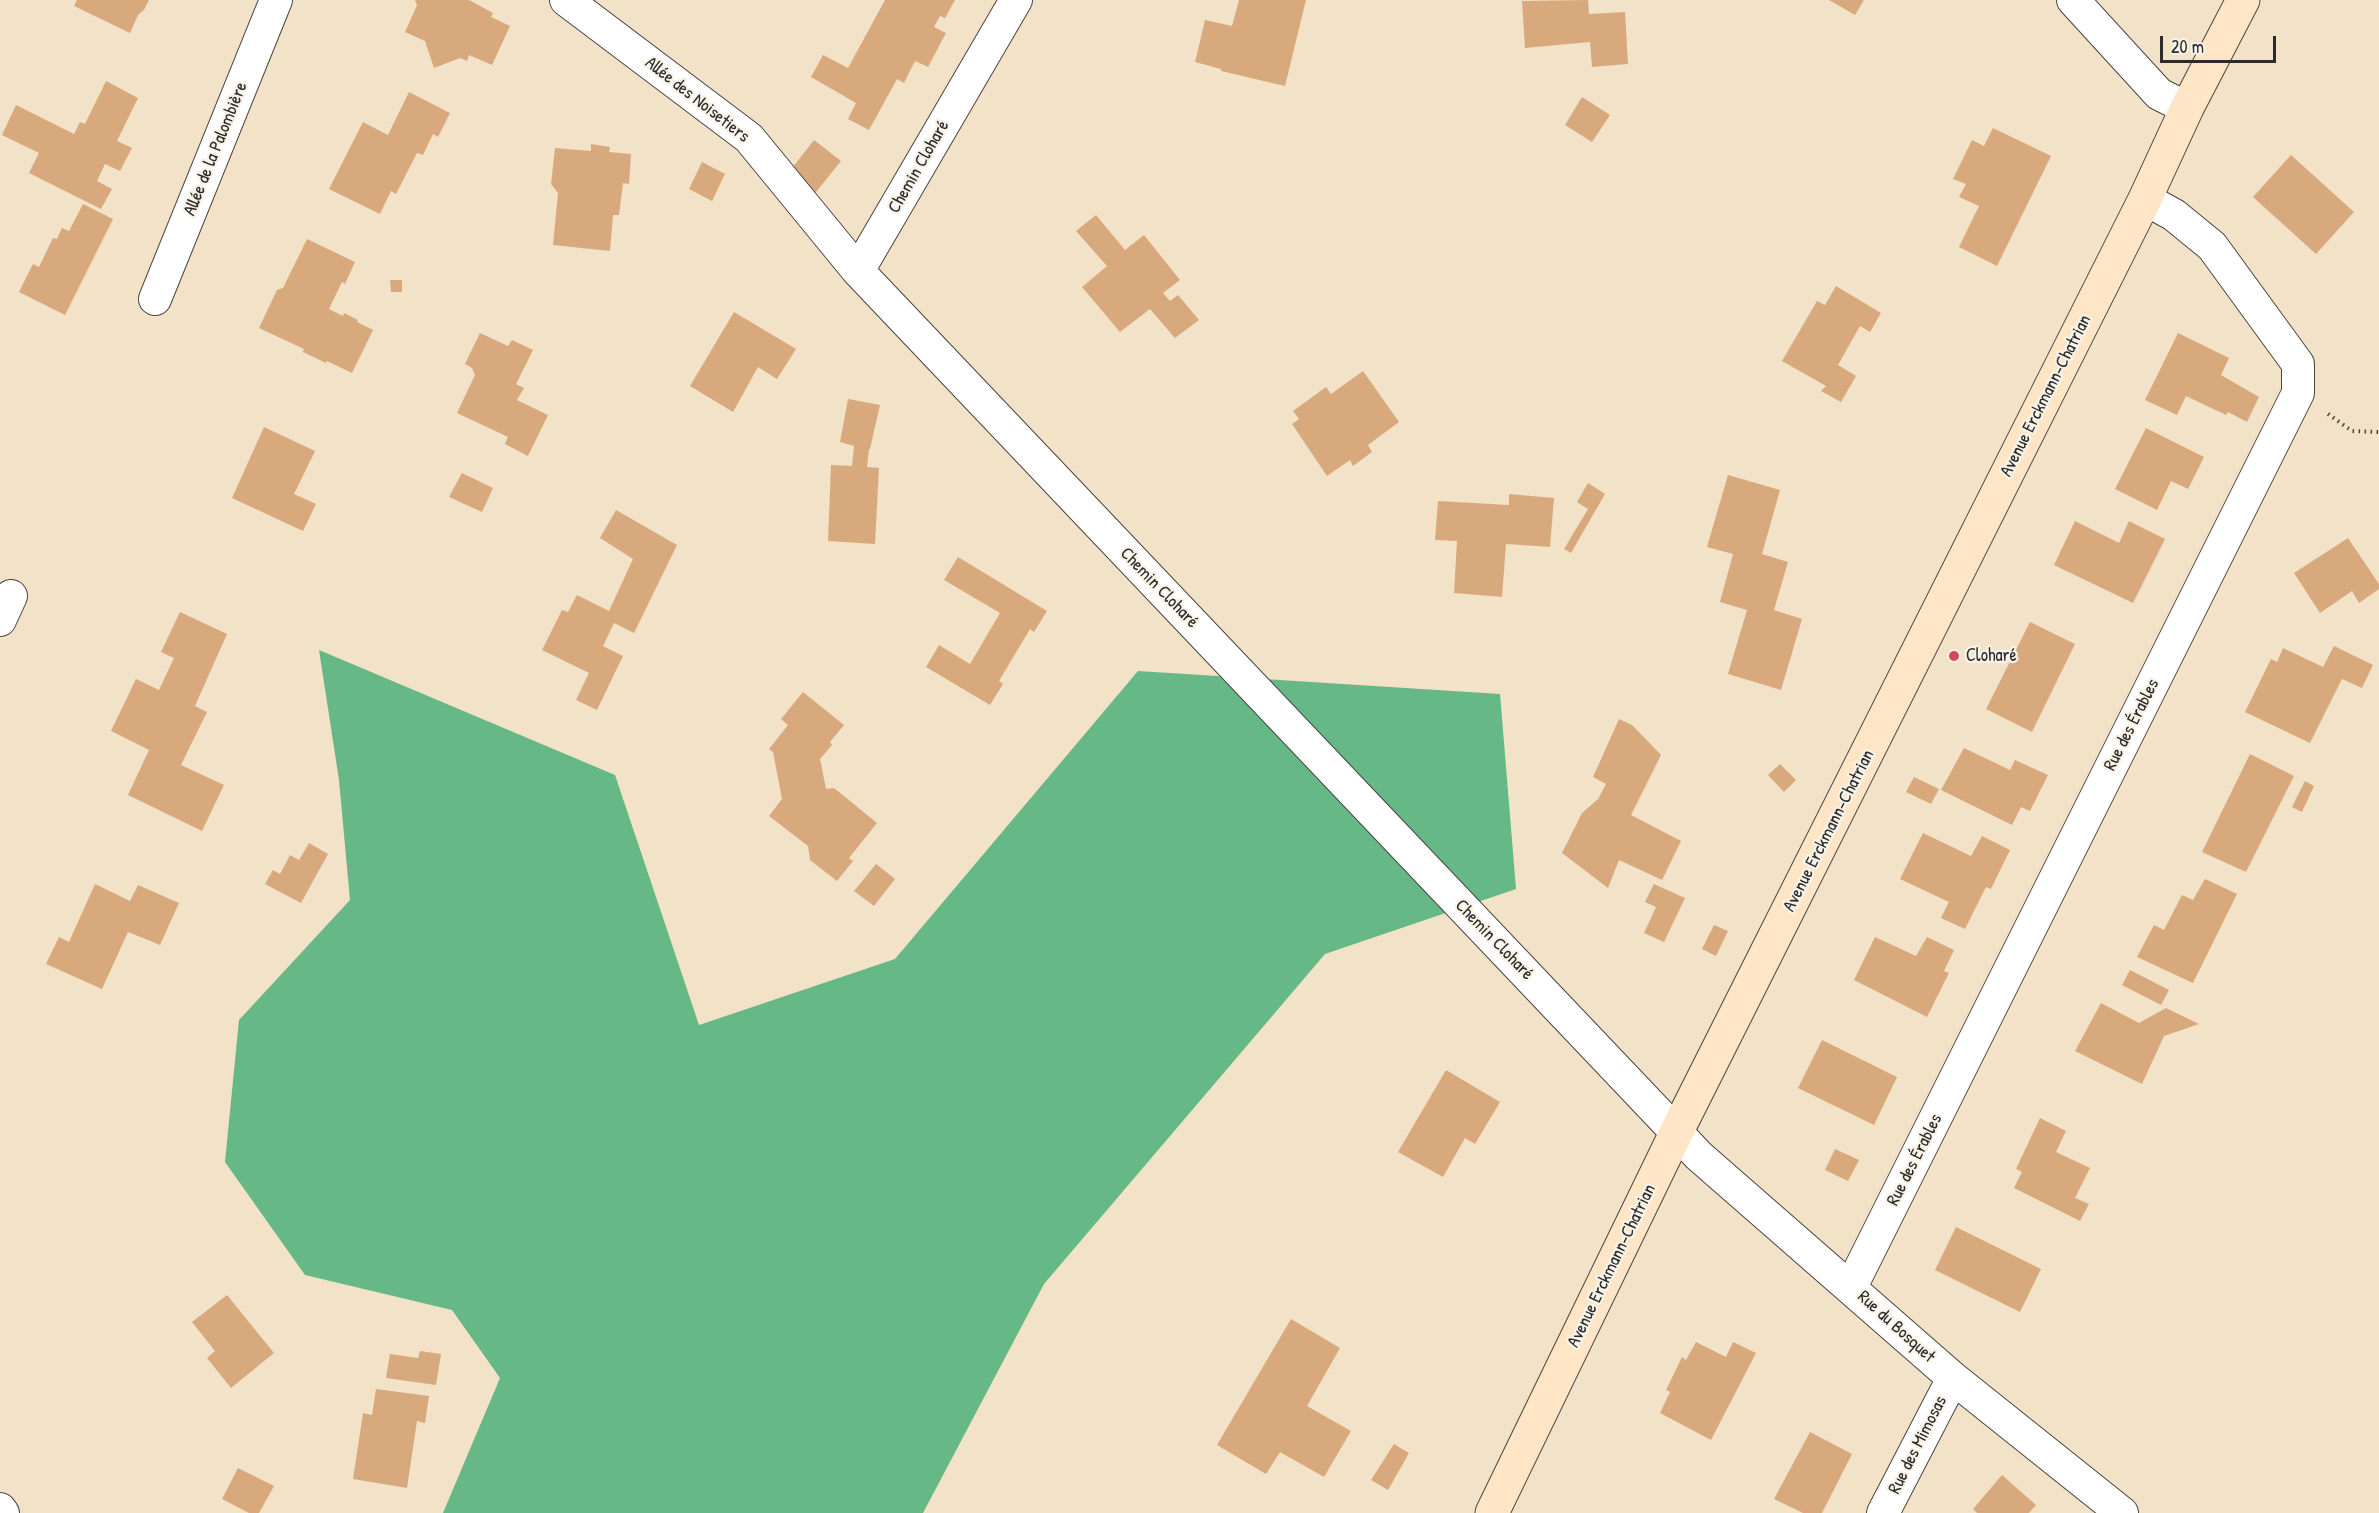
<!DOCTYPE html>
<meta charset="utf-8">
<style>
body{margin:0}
#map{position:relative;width:2379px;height:1513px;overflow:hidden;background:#f2e2c7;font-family:"Patrick Hand",sans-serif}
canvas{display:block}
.scale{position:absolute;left:2160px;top:36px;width:116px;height:27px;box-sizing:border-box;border:3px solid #2b2b2b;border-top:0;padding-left:8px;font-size:18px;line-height:21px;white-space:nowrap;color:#2b2b2b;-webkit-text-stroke:4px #f7f3e8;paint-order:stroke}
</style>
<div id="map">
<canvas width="2379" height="1513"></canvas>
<div class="scale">20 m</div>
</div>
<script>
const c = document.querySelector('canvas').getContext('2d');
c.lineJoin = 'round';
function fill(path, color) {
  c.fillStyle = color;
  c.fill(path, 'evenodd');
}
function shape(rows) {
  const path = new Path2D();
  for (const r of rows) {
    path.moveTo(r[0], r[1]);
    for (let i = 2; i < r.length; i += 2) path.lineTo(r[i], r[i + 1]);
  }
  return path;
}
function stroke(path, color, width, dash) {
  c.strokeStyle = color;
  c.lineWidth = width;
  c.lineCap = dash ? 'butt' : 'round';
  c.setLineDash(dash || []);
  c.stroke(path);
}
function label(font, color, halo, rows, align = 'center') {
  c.font = font + ' "Patrick Hand",sans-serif';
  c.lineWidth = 4.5;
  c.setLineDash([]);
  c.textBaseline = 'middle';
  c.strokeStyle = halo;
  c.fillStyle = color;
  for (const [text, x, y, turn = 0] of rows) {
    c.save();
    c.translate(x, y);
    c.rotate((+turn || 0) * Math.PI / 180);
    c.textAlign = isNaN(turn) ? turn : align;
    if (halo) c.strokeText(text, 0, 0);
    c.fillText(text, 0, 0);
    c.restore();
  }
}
fill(shape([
 [319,650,615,775,699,1025,895,959,1138,671,1500,694,1516,889,1325,954,1044,1284,923,1513,443,1513,500,1378,452,1310,305,1275,225,1162,239,1020,350,900,339,780]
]), '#66b886');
fill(shape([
 [77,0,149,0,144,10,138,15,130,33,74,6],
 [415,0,469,0,493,13,491,17,510,26,492,65,469,55,467,61,460,58,434,68,425,41,405,32,417,5],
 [885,0,955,0,945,18,940,16,934,27,946,33,928,67,915,61,904,83,897,79,869,130,848,119,856,103,811,77,823,55,848,68],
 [1239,0,1306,0,1285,86,1221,71,1221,69,1195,62,1205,20,1232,26],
 [1588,0,1589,14,1625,12,1628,64,1592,67,1590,42,1525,48,1522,1],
 [1829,0,1864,0,1855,15],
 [106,81,138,98,117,141,132,148,120,171,105,164,97,181,112,189,101,209,29,173,39,153,2,135,16,105,74,134,80,122,85,124],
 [409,92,450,113,438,137,433,134,423,155,417,153,396,194,391,191,380,214,329,189,363,122,388,135],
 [1582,97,1610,115,1592,142,1565,125],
 [1993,128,2051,156,1997,266,1959,247,1979,206,1959,197,1966,184,1953,179,1972,140,1984,146],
 [814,140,841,161,812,197,786,176],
 [591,144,610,147,609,152,631,154,629,184,623,183,619,215,613,215,610,251,553,245,558,193,551,184,555,148,591,151],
 [2291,155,2354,212,2316,254,2253,197],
 [702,162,725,174,712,201,689,189],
 [83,204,113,219,65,315,19,292,33,264,39,267,53,238,57,239,62,228,69,231],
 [1096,215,1125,250,1144,235,1180,280,1163,293,1170,301,1178,295,1199,320,1175,338,1150,309,1120,332,1082,287,1107,266,1076,231],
 [307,239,355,262,345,284,342,282,329,309,343,316,344,313,358,320,357,322,373,330,352,373,327,361,326,363,303,352,304,349,259,328,277,290,283,288],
 [390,280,402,280,402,292,391,292],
 [1836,286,1881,313,1870,332,1860,326,1838,365,1856,376,1841,402,1821,391,1826,386,1782,361,1817,301,1825,305],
 [734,312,796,349,777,379,758,367,733,412,690,386],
 [480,333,508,346,512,340,533,350,516,384,524,388,517,400,548,415,528,456,505,444,508,437,457,413,475,375,472,368,465,364],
 [2178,333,2229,358,2221,375,2259,397,2247,422,2228,412,2226,415,2186,396,2177,415,2145,400],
 [1363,371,1399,422,1368,445,1372,452,1353,466,1350,460,1327,476,1292,424,1299,419,1293,411,1326,387,1331,394],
 [848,399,880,405,870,449,869,449,867,467,879,468,875,544,828,541,831,465,852,466,854,446,840,442],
 [264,427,315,451,294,494,316,504,303,531,232,498],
 [2146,428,2204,457,2188,489,2171,481,2157,510,2115,489],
 [462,473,493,488,482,512,449,497],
 [1728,475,1780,490,1762,554,1788,562,1774,610,1802,619,1781,690,1728,674,1747,610,1720,602,1733,554,1707,547],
 [1588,483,1605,494,1571,553,1564,549,1588,509,1577,502],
 [1509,494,1554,498,1550,547,1506,544,1502,597,1454,593,1457,541,1435,540,1438,501,1509,505],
 [616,510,677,545,634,633,614,623,603,646,623,656,597,710,576,700,589,673,542,650,562,610,568,612,577,595,609,611,633,559,600,538],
 [2075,521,2119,543,2129,521,2165,539,2133,603,2054,565],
 [2348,538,2379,584,2379,589,2359,603,2352,591,2320,613,2294,573],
 [958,557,1047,611,1034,632,1030,629,999,681,1003,684,990,705,926,667,939,645,970,664,1000,613,944,580],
 [180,612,227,634,195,706,207,712,181,765,224,785,202,831,128,795,149,750,111,731,136,679,159,690,174,658,161,652],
 [2030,622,2075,644,2032,732,1986,709],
 [2334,646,2373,665,2362,688,2342,679,2310,743,2245,712,2271,659,2277,662,2283,648,2323,667],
 [803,692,844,725,830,742,832,745,820,759,826,789,834,788,877,823,849,858,853,861,837,881,810,860,808,846,769,816,782,799,773,752,769,749,788,725,781,719],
 [1619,719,1632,725,1661,755,1631,815,1681,841,1662,880,1619,860,1608,888,1562,853,1582,813,1598,799,1606,784,1593,777],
 [1964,748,2010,770,2015,760,2048,775,2030,811,2021,807,2012,825,1941,790],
 [2250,754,2294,776,2246,872,2202,852],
 [1780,764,1796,780,1784,792,1768,775],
 [1914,777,1939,789,1931,804,1906,792],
 [2305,781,2314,786,2302,812,2292,807],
 [1923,833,1971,856,1982,836,2010,850,1991,889,1986,887,1965,929,1941,918,1949,902,1900,879],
 [309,843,328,854,301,903,265,884,273,870,280,874,290,855,299,860],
 [876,864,895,879,874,906,854,891],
 [2205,879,2237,894,2193,983,2137,957,2154,925,2164,930,2182,895,2193,900],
 [95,884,130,901,138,885,179,903,160,945,128,932,102,989,46,964,59,937,69,942],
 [1654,884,1685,898,1664,942,1644,933,1656,907,1645,902],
 [1714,925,1728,931,1716,956,1702,949],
 [1875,937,1916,956,1927,937,1954,950,1944,971,1949,973,1927,1017,1854,980],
 [2130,970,2169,990,2161,1005,2122,985],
 [2101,1003,2139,1023,2166,1008,2199,1024,2164,1036,2142,1084,2075,1051],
 [1822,1040,1897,1077,1874,1125,1798,1088],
 [1446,1070,1500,1102,1475,1144,1465,1138,1443,1177,1398,1152],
 [2040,1118,2066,1131,2056,1152,2090,1168,2075,1198,2089,1204,2080,1221,2014,1188,2022,1172,2016,1169],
 [1835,1149,1859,1160,1848,1181,1825,1170],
 [1956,1227,2041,1269,2020,1312,1935,1270],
 [227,1295,274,1353,231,1388,207,1358,215,1351,192,1322],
 [1291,1319,1340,1348,1307,1406,1351,1431,1324,1477,1280,1452,1266,1474,1217,1445],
 [1696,1342,1726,1357,1733,1342,1756,1353,1711,1440,1660,1413,1670,1392,1666,1390,1682,1357,1686,1360],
 [420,1351,441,1354,436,1385,386,1378,390,1354,418,1358],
 [376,1389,429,1396,425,1423,417,1421,407,1488,353,1479,363,1413,372,1415],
 [1810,1432,1852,1454,1822,1513,1803,1513,1774,1499],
 [1394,1444,1409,1453,1388,1490,1371,1480],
 [238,1468,274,1486,259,1513,249,1513,222,1499],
 [2002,1475,2036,1505,2029,1513,1977,1513,1973,1509]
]), '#d9a97e');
const street = shape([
 [566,0,749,138,858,271],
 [1016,0,858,271,1699,1156,1953,1378,2122,1513],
 [2073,0,2159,94,2187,108],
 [155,299,276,0],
 [0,620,11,596],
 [1851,1287,2298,393,2298,364,2212,246,2174,215,2145,199],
 [0,1509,3,1513],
 [1883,1513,1953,1378]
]);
const secondary = shape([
 [1492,1513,1676,1133,2145,199,2187,108,2243,0]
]);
stroke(street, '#494642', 34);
stroke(secondary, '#494642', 35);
stroke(shape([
 [2328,414,2352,431,2379,432]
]), '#494642', 4, [1.5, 4.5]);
stroke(street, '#fff', 32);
stroke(secondary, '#fde5c5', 33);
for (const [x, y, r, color] of [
 [1954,656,6,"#d1495b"]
]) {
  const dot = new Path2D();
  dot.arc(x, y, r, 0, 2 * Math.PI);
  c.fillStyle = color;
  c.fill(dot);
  stroke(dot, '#f7f3e8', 2);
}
label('18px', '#2b2b2b', '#f7f3e8', [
 ["Allée des Noisetiers",697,100,38],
 ["Allée de la Palombière",216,149,-68],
 ["Chemin Cloharé",919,167,-60],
 ["Avenue Erckmann-Chatrian",2046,396,-63],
 ["Chemin Cloharé",1159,588,46],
 ["Rue des Érables",2132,725,-63],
 ["Avenue Erckmann-Chatrian",1829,831,-63],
 ["Chemin Cloharé",1494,940,46],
 ["Rue des Érables",1915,1160,-63],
 ["Avenue Erckmann-Chatrian",1612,1266,-64],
 ["Rue du Bosquet",1896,1327,42],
 ["Rue des Mimosas",1918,1445,-63]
]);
label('18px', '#2b2b2b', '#f7f3e8', [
 ["Cloharé",1966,656]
], 'left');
</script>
